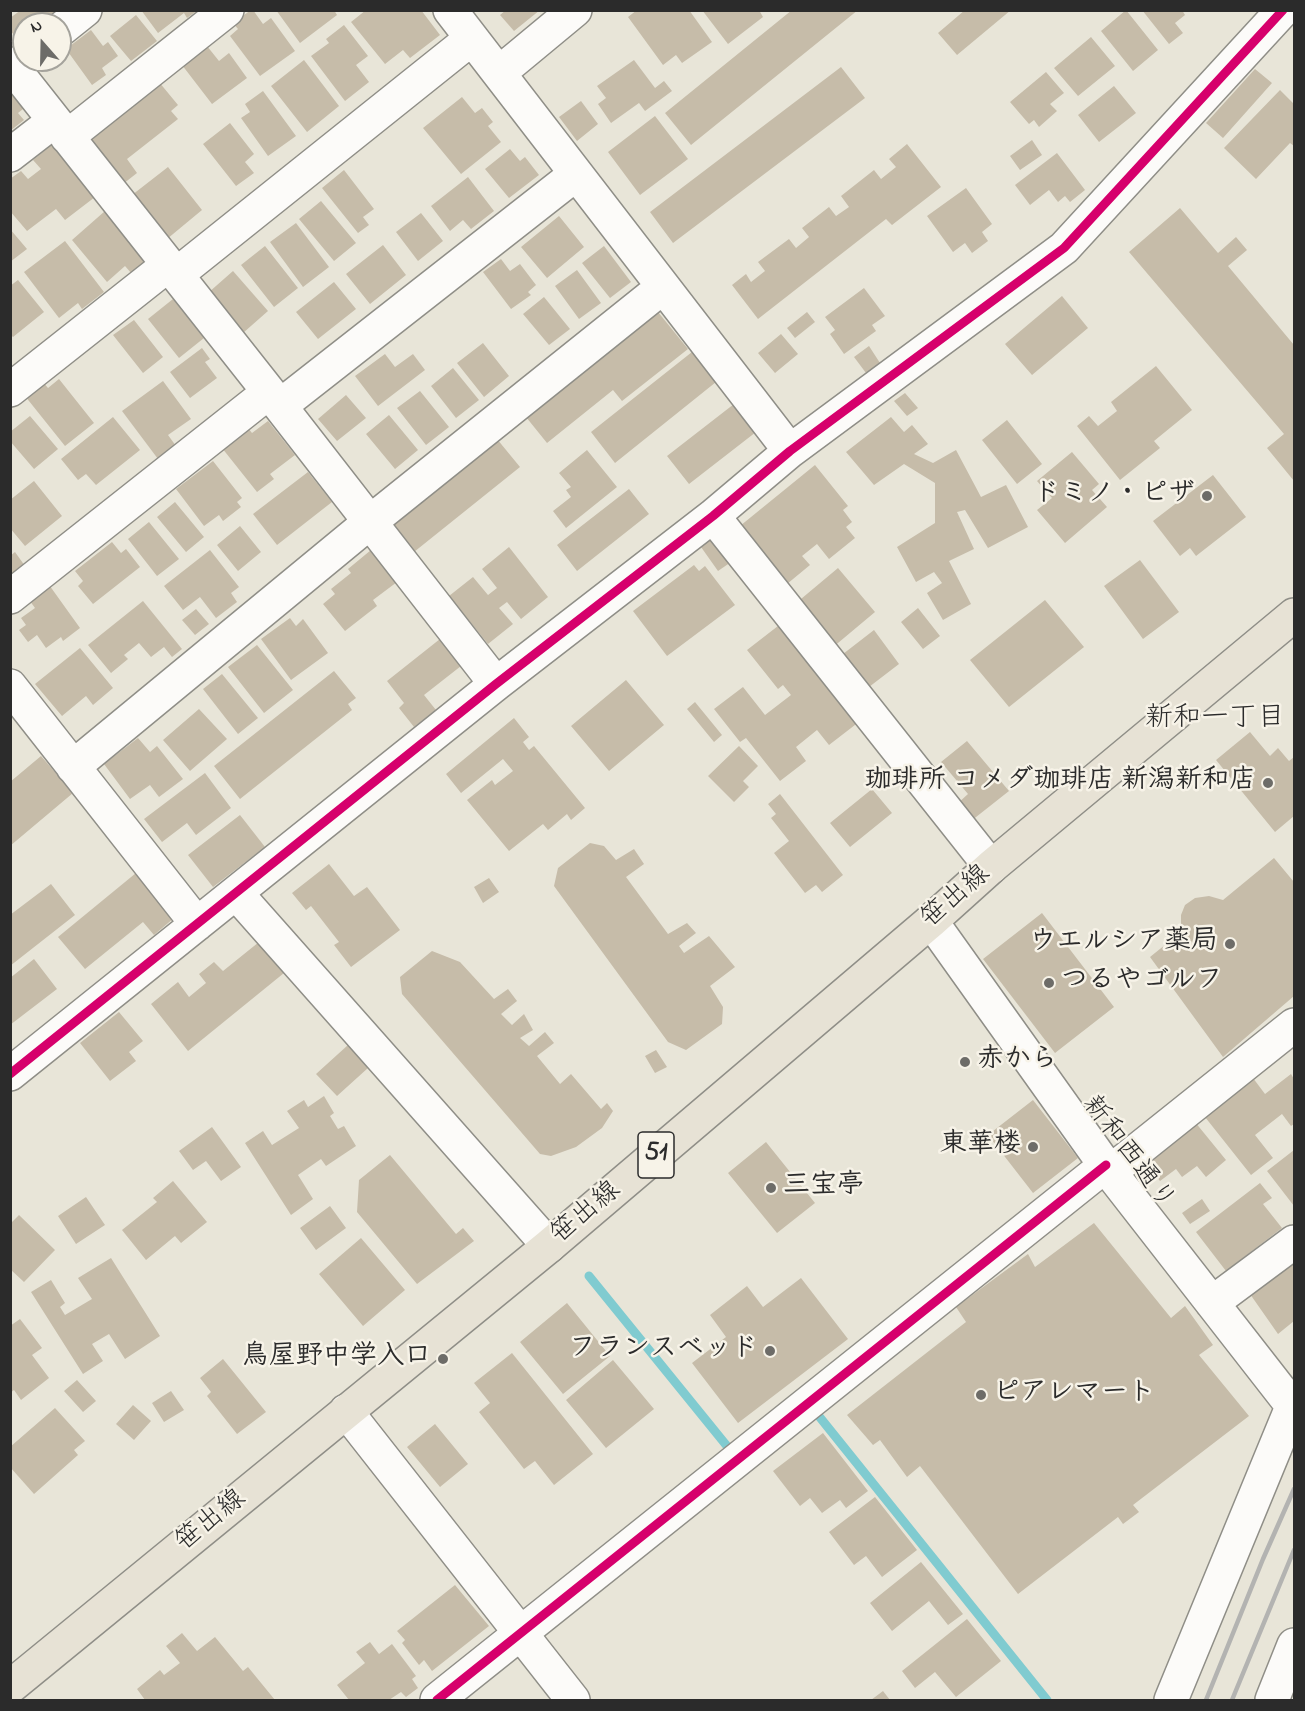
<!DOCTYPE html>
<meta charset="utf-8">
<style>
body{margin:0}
#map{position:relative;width:1305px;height:1711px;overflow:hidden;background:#e8e5d8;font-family:"Indie Flower",sans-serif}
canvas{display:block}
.frame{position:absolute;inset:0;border:12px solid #2b2b2b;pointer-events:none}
.north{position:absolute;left:12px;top:12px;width:60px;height:60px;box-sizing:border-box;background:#f7f3e8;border:2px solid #a5a39c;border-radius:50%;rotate:340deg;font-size:16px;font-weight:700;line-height:24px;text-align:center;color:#2b2b2b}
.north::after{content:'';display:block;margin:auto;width:21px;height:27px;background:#6d6c68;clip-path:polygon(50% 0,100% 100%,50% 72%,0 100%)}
</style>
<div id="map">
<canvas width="1305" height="1711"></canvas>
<div class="frame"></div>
<div class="north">N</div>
</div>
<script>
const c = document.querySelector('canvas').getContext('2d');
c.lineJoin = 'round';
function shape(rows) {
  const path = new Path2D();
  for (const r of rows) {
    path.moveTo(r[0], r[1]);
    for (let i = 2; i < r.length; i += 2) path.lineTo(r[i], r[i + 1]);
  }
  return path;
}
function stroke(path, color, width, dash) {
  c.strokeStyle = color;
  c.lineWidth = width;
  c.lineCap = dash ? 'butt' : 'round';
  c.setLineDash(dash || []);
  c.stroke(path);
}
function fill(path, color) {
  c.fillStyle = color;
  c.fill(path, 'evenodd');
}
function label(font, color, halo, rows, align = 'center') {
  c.font = font + ' "Indie Flower","Klee One",sans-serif';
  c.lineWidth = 5;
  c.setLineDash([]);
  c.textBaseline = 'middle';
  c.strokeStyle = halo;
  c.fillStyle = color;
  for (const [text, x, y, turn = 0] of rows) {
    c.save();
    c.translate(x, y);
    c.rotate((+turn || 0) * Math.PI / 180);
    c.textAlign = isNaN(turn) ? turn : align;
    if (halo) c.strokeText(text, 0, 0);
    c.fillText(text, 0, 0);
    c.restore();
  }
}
stroke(shape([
 [589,1276,731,1451,736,1447],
 [818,1415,1047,1700]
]), '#80cbd0', 9);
fill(shape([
 [21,10,64,10,47,24,24,24,24,42,21,44,10,30,10,18],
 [141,10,198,10,187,18,184,13,158,33],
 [251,10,253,10,263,24,271,18,295,51,260,76,230,36,238,29,233,23],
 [276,10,334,10,337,15,300,43],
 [366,10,421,10,440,35,410,58,403,50,385,64,351,22],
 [506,10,540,10,514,31,500,15],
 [637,10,689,10,712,42,682,63,676,55,663,65,628,17],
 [702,10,759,10,763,17,728,44],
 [792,10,858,10,691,145,665,113],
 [965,10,1011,10,957,55,938,33],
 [1126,10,1158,50,1133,71,1101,31],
 [1142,10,1182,10,1185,15,1175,23,1183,33,1169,44],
 [136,15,157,41,131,61,110,36],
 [344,25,368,56,356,65,369,82,345,101,311,56,329,43,326,39],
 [91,30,103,46,108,42,118,56,102,68,106,75,92,85,66,49],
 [1091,37,1115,66,1078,96,1054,68],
 [207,46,219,61,229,53,247,78,212,104,182,65],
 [304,60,339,106,307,132,271,86],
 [634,60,655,88,664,81,672,91,645,111,639,103,611,123,598,104,606,98,597,86],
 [841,67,865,98,673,243,650,212],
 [1255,69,1272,83,1223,138,1206,123],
 [1046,72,1064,93,1050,104,1057,111,1039,127,1034,120,1029,124,1010,102],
 [159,82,178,105,171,111,178,119,127,159,137,173,123,184,88,140],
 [1114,86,1136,113,1099,142,1078,115],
 [1280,90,1294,104,1294,146,1290,143,1256,179,1224,148],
 [263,91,296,136,268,156,241,118,250,112,245,104],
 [10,92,23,109,18,113,24,120,10,131],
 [462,97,475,113,482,108,493,122,488,126,501,142,461,174,423,128],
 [581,101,598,124,577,141,559,117],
 [655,116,688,159,640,195,608,152],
 [230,123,254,154,245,162,254,173,236,186,203,144],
 [1032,140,1042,155,1020,170,1010,156],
 [53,144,95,197,65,220,56,209,27,231,10,211,10,179,21,171,28,179,41,169,33,160],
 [907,144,941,187,892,225,886,219,758,319,732,285,746,274,751,282,765,271,758,262,789,239,796,248,809,237,802,228,829,207,836,216,849,207,841,196,874,170,881,179,896,167,889,159],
 [510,149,520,161,525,157,539,175,509,198,485,169],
 [1057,153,1085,190,1070,202,1065,196,1058,202,1049,190,1030,205,1015,185],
 [168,167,202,210,167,239,132,195],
 [344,170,374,209,363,217,369,225,358,233,322,188],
 [468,177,494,211,471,229,463,220,450,231,431,206],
 [966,188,992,224,982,232,988,241,972,253,965,243,953,252,927,216],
 [321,201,356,243,334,261,299,219],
 [1180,208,1218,253,1236,237,1247,250,1228,266,1294,345,1294,481,1267,448,1284,434,1129,252],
 [105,211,148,262,132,274,125,266,107,282,72,240],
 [421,213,443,241,418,261,396,232],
 [559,216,584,247,547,278,521,247],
 [296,223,329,267,303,287,270,242],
 [10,229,27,249,10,262],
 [65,241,104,292,82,309,78,303,59,318,24,272],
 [383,245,406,275,370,304,346,274],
 [265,246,298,288,274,307,241,265],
 [604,246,631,282,610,298,582,263],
 [501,259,510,271,520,264,536,285,528,292,531,295,511,309,483,272],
 [577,270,601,303,579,319,555,286],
 [233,271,268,311,243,333,208,293],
 [18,280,44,312,13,337,10,334,10,286],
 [334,282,356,309,318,339,296,312],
 [864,288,885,316,872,325,876,331,844,354,830,334,835,330,825,317],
 [1062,296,1088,328,1032,375,1005,344],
 [544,297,570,329,549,345,523,314],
 [173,299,204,338,179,358,148,319],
 [658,312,688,349,622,401,613,390,547,443,526,417],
 [807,312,815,322,795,338,787,328],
 [134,320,163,357,143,373,113,335],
 [781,334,798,354,775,373,758,353],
 [483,343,509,376,484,397,457,363],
 [869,346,880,363,866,373,854,357],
 [202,348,210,359,205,362,217,378,190,398,170,372],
 [692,352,716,382,615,463,591,432],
 [385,354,395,367,413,354,425,370,378,406,355,376],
 [1156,366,1192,410,1154,441,1160,448,1120,480,1077,426,1089,416,1098,426,1117,411,1111,402],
 [453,368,479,400,456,418,431,386],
 [59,379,94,423,65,446,25,396,43,382,48,388],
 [163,381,191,419,168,435,176,446,158,459,122,411],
 [420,391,449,427,426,445,397,408],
 [905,393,918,408,907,416,894,401],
 [346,395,366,418,337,441,318,419],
 [734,404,756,432,689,484,667,456],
 [389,415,418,450,395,469,366,434],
 [30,416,58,449,34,469,10,441,10,432],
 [113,417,140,450,96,485,86,474,78,480,61,459],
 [891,417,904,432,912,425,928,444,914,454,933,463,956,450,981,497,1006,485,1028,527,988,548,965,510,957,512,974,549,949,561,971,604,943,620,927,593,942,583,934,572,916,582,897,547,935,523,935,483,904,464,874,485,846,452],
 [1007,420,1042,464,1017,484,982,440],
 [268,421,295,455,270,474,274,479,257,492,222,448,248,428,252,433],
 [497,439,520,467,414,552,391,523],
 [587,450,617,487,566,528,553,511,571,497,566,490,571,487,559,473],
 [1072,452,1099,484,1092,490,1107,507,1065,543,1037,510,1052,498,1037,481],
 [213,461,242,498,237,502,241,507,223,521,219,515,204,526,176,489],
 [815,465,848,506,843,510,852,522,846,527,855,538,829,559,817,544,802,556,810,565,787,584,740,526],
 [308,472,332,502,277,545,253,514],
 [1213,475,1246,517,1196,556,1190,548,1180,556,1153,521],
 [34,481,62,516,25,546,10,528,10,500],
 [629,489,649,514,577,571,557,545],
 [175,502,204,537,186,552,157,517],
 [149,522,179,559,157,576,128,539],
 [240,526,261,552,238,571,217,545],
 [716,536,734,560,718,571,701,547],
 [112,542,121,553,126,549,140,567,93,604,78,586,83,581,75,571],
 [509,547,548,597,521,619,507,602,499,608,513,624,488,644,449,596,473,577,488,595,497,588,482,569],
 [210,550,239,587,231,593,237,602,216,618,200,597,183,610,164,586],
 [371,550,397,582,373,600,377,606,345,631,323,604,335,594,331,589,351,573,348,569],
 [15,552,25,566,10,577,10,556],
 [1140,560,1179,612,1143,639,1104,586],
 [694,565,699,571,705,566,735,605,667,656,633,611],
 [838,568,875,612,832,648,795,604],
 [47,582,80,628,63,641,61,637,46,648,37,635,28,642,19,630,26,625,21,618,35,608,27,597],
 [1045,600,1084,647,1009,707,970,660],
 [143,601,182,649,172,657,164,647,151,657,139,643,124,655,128,659,111,673,88,645],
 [918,608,940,636,923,649,901,622],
 [196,609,209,624,195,635,182,620],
 [290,618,296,626,303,619,328,653,291,680,261,639],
 [787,619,864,718,829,745,817,730,796,747,806,761,780,781,746,738,740,742,714,709,743,687,765,715,791,695,783,685,778,689,747,650],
 [874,630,899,664,869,687,843,654],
 [440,639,461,666,424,695,436,710,414,727,399,708,404,703,387,681],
 [257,645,293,690,264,713,228,667],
 [80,648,113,688,93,705,86,696,62,716,35,684],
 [334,671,356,698,348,704,352,710,240,799,214,766],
 [222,674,258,718,238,734,203,689],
 [626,680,664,725,609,771,571,726],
 [695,702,722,735,714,742,687,709],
 [199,709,227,739,190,771,163,740],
 [514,718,529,737,523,742,529,750,534,746,585,808,571,820,567,814,548,830,543,824,509,851,467,800,492,780,495,785,513,771,503,759,461,793,446,774],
 [1250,732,1270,756,1278,748,1289,761,1294,757,1294,816,1275,832,1216,760],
 [138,738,150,752,157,746,183,779,159,797,150,785,130,799,104,764],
 [967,741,1009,791,971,821,957,804,968,794,941,762],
 [739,746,758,766,743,781,749,787,734,802,708,776],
 [41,756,73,793,10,846,10,782],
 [205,773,231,808,196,835,187,823,162,842,144,819],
 [872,789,892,813,850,847,830,823],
 [780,794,843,875,822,892,816,885,805,893,774,853,789,841,771,818,776,814,768,804],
 [240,815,265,847,213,887,188,855],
 [590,843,604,846,616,860,634,849,644,864,626,877,668,934,687,923,696,933,679,946,684,953,709,936,735,967,710,986,723,1007,722,1024,686,1050,668,1042,554,886,558,868],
 [1274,858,1294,882,1294,996,1223,1057,1150,957,1181,932,1181,915,1185,905,1195,898,1209,896,1223,900],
 [329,864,354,896,367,887,400,930,351,967,334,945,339,942,311,906,306,910,292,893],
 [136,873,174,918,154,935,143,922,85,969,58,937],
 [489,878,499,892,483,903,474,887],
 [51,884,75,915,10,966,10,915],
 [1042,913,1114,1007,1055,1053,983,959],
 [259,942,284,973,188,1051,151,1004,178,982,189,997,206,983,199,974,214,962,223,971],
 [432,951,460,962,494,999,508,989,517,1001,501,1014,512,1025,524,1014,533,1030,520,1038,529,1046,545,1032,554,1043,537,1056,560,1084,571,1074,601,1109,607,1103,613,1111,602,1128,576,1147,551,1156,540,1154,402,994,400,977],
 [34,959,57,989,10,1025,10,978],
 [119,1012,143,1041,129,1052,136,1061,110,1081,80,1043],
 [348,1045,368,1068,337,1096,316,1074],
 [656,1050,667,1067,655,1073,645,1056],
 [1291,1074,1294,1079,1294,1124,1291,1126,1282,1114,1255,1135,1273,1158,1251,1175,1205,1117,1253,1078,1265,1094],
 [324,1096,334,1113,330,1116,338,1129,344,1126,356,1146,326,1166,321,1159,298,1175,313,1199,291,1215,245,1143,263,1131,272,1145,299,1128,287,1111,304,1100,308,1107],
 [1033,1100,1078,1158,1033,1193,988,1135],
 [1195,1122,1226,1160,1206,1177,1197,1166,1182,1177,1176,1169,1160,1181,1145,1162],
 [212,1127,241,1167,221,1181,206,1161,193,1170,179,1151],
 [766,1142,815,1203,777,1233,728,1173],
 [1294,1150,1294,1206,1267,1171],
 [390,1155,456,1234,463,1228,474,1241,417,1284,357,1212,359,1180],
 [173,1181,207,1222,181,1243,175,1236,146,1260,122,1230,157,1202,153,1198],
 [1260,1183,1272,1198,1263,1204,1282,1228,1226,1271,1196,1232],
 [86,1197,105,1225,76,1244,58,1216],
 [1202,1199,1210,1211,1190,1224,1182,1213],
 [330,1206,346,1228,316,1250,300,1228],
 [19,1215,55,1250,24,1282,10,1269,10,1224],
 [1094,1223,1171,1318,1185,1306,1213,1345,1199,1355,1249,1416,1133,1505,1139,1512,1123,1524,1118,1517,1018,1594,920,1466,907,1477,880,1440,873,1445,847,1415,966,1322,956,1307,1028,1254,1035,1267],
 [361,1238,405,1290,363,1326,319,1274],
 [111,1258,160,1336,125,1359,109,1334,92,1344,103,1361,83,1374,31,1292,51,1280,65,1303,60,1307,65,1315,92,1299,78,1278],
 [1294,1262,1294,1321,1278,1334,1250,1294],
 [801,1278,848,1339,738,1423,692,1363,726,1337,710,1315,747,1286,763,1307],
 [567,1303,610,1356,563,1394,520,1342],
 [20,1319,42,1348,32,1355,49,1378,21,1400,14,1390,10,1393,10,1326],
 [512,1353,593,1454,554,1485,535,1461,524,1469,479,1412,490,1403,474,1383],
 [223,1359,266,1412,237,1434,207,1396,211,1392,200,1378],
 [613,1360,654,1409,606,1448,566,1400],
 [77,1380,96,1401,83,1412,64,1391],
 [171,1391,184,1410,164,1422,152,1403],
 [133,1405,151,1421,134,1440,116,1424],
 [55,1408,85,1441,74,1450,78,1455,34,1494,10,1467,10,1447],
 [435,1424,468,1464,440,1487,407,1447],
 [823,1433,868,1491,846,1508,840,1500,822,1513,810,1498,800,1506,773,1471],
 [875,1497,917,1550,882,1577,866,1556,854,1565,829,1532],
 [921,1562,963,1614,948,1625,929,1601,892,1631,870,1603],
 [455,1585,489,1626,432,1671,424,1660,419,1665,402,1643,405,1640,397,1631],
 [967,1619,1001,1661,956,1697,935,1672,915,1688,902,1671],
 [182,1633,197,1651,215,1637,243,1671,248,1667,275,1700,145,1700,137,1689,160,1670,164,1675,180,1663,166,1646],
 [370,1642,379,1654,392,1644,416,1676,412,1679,418,1688,406,1697,401,1692,389,1700,349,1700,337,1685,365,1663,356,1652],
 [883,1691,890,1700,871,1700]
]), '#c6bca9');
const minor = shape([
 [450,10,790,451],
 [60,30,85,10],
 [10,64,269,392,496,684],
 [499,73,575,10],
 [67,137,227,10],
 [10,155,54,121],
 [176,275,471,39],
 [10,390,168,265],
 [280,406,576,174],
 [713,516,991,867],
 [10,597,269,392],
 [10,686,197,924],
 [73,767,370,522,663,287],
 [236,893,549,1246],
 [931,921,1110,1172,1294,1408],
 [10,1074,496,684,713,516,790,451,1064,248,1283,10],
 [1110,1172,1294,1025],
 [1212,1303,1294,1242],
 [346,1411,573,1700],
 [437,1700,1106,1165],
 [1171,1700,1294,1402],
 [1272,1700,1294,1645]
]);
const major = shape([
 [10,1687,549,1246,931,921,991,867,1294,615]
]);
stroke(minor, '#8f8e87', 36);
stroke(major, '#8f8e87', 36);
stroke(minor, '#fcfbf9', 33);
stroke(major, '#e7e2d5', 33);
stroke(shape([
 [1206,1700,1263,1559,1294,1489],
 [1232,1700,1294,1550]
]), '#b3b3b1', 4.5);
stroke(shape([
 [10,1074,496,684,713,516,790,451,1064,248,1283,10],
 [437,1700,1106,1165]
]), '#d6006c', 9);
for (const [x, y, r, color] of [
 [1207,496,6,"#6d6c68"],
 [1268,783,6,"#6d6c68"],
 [1230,944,6,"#6d6c68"],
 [1049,983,6,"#6d6c68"],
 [965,1062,6,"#6d6c68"],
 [1033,1147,6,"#6d6c68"],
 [771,1188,6,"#6d6c68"],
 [770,1351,6,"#6d6c68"],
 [443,1359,6,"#6d6c68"],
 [981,1395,6,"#6d6c68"]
]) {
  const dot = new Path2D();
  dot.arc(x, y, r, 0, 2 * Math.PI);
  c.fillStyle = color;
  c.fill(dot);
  stroke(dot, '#f7f3e8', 2);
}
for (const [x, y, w] of [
 [656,1155,36]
]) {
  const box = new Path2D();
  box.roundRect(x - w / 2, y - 23, w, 46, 4.5);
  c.fillStyle = '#f7f3e8';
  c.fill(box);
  stroke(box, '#2b2b2b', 1.5);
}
label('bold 26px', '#2b2b2b', null, [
 ["51",656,1155]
]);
label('bold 27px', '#2b2b2b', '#f7f3e8', [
 ["ドミノ・ピザ",1195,496],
 ["珈琲所 コメダ珈琲店 新潟新和店",1256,783],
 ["ウエルシア薬局",1218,944],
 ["つるやゴルフ",1061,983,"left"],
 ["赤から",977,1062,"left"],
 ["東華楼",1021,1147],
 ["三宝亭",783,1188,"left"],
 ["フランスベッド",758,1351],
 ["鳥屋野中学入口",431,1359],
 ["ピアレマート",993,1395,"left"]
], 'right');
label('27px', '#2b2b2b', '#f7f3e8', [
 ["笹出線",957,898,-41],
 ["新和西通り",1127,1154,53],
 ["笹出線",587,1214,-40],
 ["笹出線",212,1522,-39]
]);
label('28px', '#2b2b2b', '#f7f3e8', [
 ["新和一丁目",1215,720]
]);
</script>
